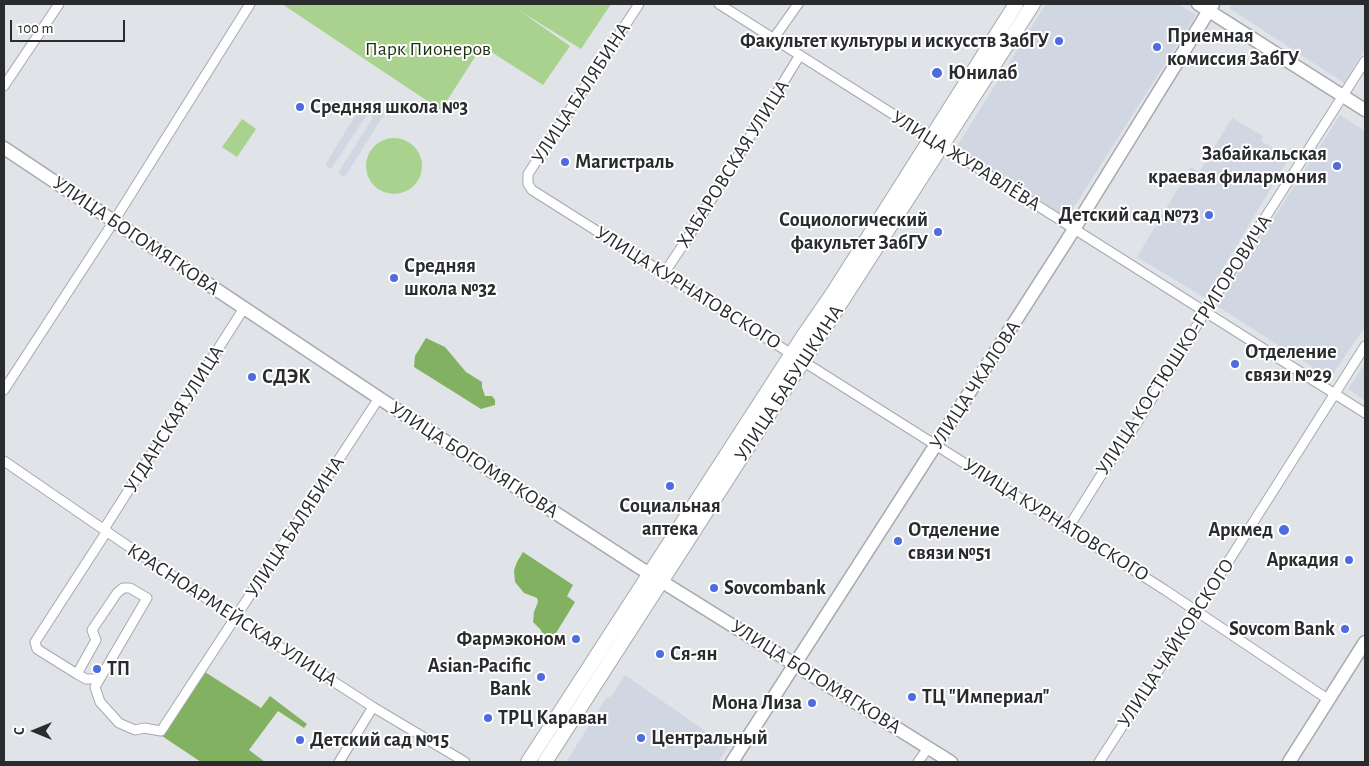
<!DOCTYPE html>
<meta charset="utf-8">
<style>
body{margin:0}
#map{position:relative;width:1369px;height:766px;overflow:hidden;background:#e0e3e8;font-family:"Alegreya Sans",sans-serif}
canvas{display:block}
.frame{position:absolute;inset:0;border:5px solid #2a2b2d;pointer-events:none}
.north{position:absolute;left:10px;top:706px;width:50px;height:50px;-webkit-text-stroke:4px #fff;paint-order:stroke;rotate:270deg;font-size:14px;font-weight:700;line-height:20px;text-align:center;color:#2a2b2d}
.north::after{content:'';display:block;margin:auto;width:18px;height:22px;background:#2a2b2d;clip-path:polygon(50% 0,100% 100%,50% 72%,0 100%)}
.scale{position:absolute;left:10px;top:20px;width:115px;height:22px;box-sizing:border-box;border:2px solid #2a2b2d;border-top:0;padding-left:6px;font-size:15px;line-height:18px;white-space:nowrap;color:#2a2b2d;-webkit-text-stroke:4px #fff;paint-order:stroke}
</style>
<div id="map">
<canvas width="1369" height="766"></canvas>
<div class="frame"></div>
<div class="north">С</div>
<div class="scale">100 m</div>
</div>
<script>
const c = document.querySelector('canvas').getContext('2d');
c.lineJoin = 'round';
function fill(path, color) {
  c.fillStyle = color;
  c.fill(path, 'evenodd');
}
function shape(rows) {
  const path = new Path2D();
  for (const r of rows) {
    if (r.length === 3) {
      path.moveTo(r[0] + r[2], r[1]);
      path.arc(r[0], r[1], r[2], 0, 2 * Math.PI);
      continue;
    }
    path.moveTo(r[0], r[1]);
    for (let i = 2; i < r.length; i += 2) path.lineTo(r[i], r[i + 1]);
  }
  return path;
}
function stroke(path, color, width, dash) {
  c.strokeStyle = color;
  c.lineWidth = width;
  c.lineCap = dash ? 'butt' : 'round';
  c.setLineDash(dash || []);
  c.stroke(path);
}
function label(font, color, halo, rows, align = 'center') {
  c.font = font + ' "Alegreya Sans",sans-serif';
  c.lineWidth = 4;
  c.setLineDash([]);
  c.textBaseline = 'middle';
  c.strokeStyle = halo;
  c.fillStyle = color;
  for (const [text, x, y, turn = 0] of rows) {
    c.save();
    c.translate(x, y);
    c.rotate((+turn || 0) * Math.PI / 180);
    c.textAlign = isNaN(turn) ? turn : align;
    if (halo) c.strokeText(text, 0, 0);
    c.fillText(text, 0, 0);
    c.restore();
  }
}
fill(shape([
 [1046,4,1178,4,1196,15,1067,218,957,146],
 [1232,4,1365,4,1365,49,1344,83,1229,8],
 [364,101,385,113,345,177,338,173,373,117,368,113,331,169,325,165],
 [1340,115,1365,131,1365,327,1330,378,1217,306],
 [1232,118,1263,136,1261,141,1289,158,1205,298,1137,257,1191,167,1199,172],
 [1365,363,1365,401,1348,389],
 [625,675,728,747,718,762,566,762,606,698,612,696]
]), '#d0d7e2');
fill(shape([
 [282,4,611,4,581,49,517,9,570,46,543,85,482,46,441,110],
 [242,119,256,129,237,157,222,147],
 [394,166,28]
]), '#a8d28d');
fill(shape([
 [426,338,445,347,466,372,482,382,482,387,485,396,492,396,495,400,495,405,481,409,414,367,415,356],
 [523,552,573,585,567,596,575,602,553,638,545,637,540,629,533,622,534,612,538,602,537,598,524,593,515,582,514,570,517,562],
 [205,672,261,708,270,696,307,724,304,728,278,711,249,750,265,762,201,762,162,736]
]), '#82b261');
const minor = shape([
 [639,4,528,174,528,184,532,190,1165,590,1329,700],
 [719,4,1365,413],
 [774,38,798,4],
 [4,86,59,4],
 [665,272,687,239,800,55],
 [4,390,114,221,250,4],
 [4,461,119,540,263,636,373,707,465,762],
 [1068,528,1105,469,1137,423,1205,312,1365,61],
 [104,529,244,308],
 [77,674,96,640,92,630,117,593,123,588,130,588,147,598,95,687,100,702,119,723,135,730,144,728,161,731,379,398],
 [99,679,86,679,77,674,37,649,35,642,107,531],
 [339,762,373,707],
 [918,762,928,748],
 [1099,762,1197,611,1365,346]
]);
const secondary = shape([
 [1198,4,1365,110],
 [4,148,379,398,637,566,951,762],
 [732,762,1066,242,1213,4],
 [1289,762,1365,642]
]);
const primary = shape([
 [528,762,802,338,833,293,1016,4],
 [545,762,1033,4]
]);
stroke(minor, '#a5a8ad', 11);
stroke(secondary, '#a5a8ad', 15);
stroke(primary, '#a5a8ad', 16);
stroke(minor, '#fff', 9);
stroke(secondary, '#fff', 12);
stroke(primary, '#fff', 14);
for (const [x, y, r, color] of [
 [1059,41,5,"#4e6bdf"],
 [1157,47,5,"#4e6bdf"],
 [937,73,6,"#4e6bdf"],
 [300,107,5,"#4e6bdf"],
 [565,162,5,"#4e6bdf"],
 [1337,166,5,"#4e6bdf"],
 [1209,215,5,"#4e6bdf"],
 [938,232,5,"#4e6bdf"],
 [394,278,5,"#4e6bdf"],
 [1235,364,5,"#4e6bdf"],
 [252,377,5,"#4e6bdf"],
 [670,486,5,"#4e6bdf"],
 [1284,530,6,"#4e6bdf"],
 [898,541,5,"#4e6bdf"],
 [1349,560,5,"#4e6bdf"],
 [714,588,5,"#4e6bdf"],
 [1345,629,5,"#4e6bdf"],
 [576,639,5,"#4e6bdf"],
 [660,654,5,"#4e6bdf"],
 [97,669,5,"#4e6bdf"],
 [541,677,5,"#4e6bdf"],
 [912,697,5,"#4e6bdf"],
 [812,703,5,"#4e6bdf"],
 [488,718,5,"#4e6bdf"],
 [641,738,5,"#4e6bdf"],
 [300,740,5,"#4e6bdf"]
]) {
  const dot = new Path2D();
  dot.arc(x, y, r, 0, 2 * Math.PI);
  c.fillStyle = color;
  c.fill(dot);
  stroke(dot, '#fff', 2);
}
label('bold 20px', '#2a2b2d', '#fff', [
 ["Приемная",1167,36],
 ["комиссия ЗабГУ",1167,59],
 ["Факультет культуры и искусств ЗабГУ",1049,41,"right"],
 ["Юнилаб",948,73],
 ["Средняя школа №3",310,107],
 ["Забайкальская",1327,154,"right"],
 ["краевая филармония",1327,177,"right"],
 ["Магистраль",575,162],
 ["Детский сад №73",1199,215,"right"],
 ["Социологический",928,220,"right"],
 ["факультет ЗабГУ",928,243,"right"],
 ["Средняя",404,266],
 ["школа №32",404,289],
 ["Отделение",1245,352],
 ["связи №29",1245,375],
 ["СДЭК",262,377],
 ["Социальная",670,506,"center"],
 ["аптека",670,529,"center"],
 ["Отделение",908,530],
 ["связи №51",908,553],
 ["Аркмед",1273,530,"right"],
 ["Аркадия",1339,560,"right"],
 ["Sovcombank",724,588],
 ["Sovcom Bank",1335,629,"right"],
 ["Фармэконом",566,639,"right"],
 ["Ся-ян",670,654],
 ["Asian-Pacific",531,666,"right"],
 ["Bank",531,689,"right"],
 ["ТП",107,669],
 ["ТЦ \"Империал\"",922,697],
 ["Мона Лиза",802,703,"right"],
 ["ТРЦ Караван",498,718],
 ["Центральный",651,738],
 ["Детский сад №15",310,740]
], 'left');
label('20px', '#1e3110', '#fff', [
 ["Парк Пионеров",428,49]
]);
label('20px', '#2a2b2d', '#fff', [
 ["УЛИЦА БАЛЯБИНА",581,93,-57],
 ["УЛИЦА ЖУРАВЛЁВА",966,161,32],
 ["ХАБАРОВСКАЯ УЛИЦА",733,164,-58],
 ["УЛИЦА БОГОМЯГКОВА",136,236,34],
 ["УЛИЦА КУРНАТОВСКОГО",688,288,32],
 ["УЛИЦА КОСТЮШКО-ГРИГОРОВИЧА",1184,345,-57],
 ["УЛИЦА БАБУШКИНА",789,383,-57],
 ["УЛИЦА ЧКАЛОВА",975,385,-57],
 ["УГДАНСКАЯ УЛИЦА",174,419,-58],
 ["УЛИЦА БОГОМЯГКОВА",474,460,33],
 ["УЛИЦА КУРНАТОВСКОГО",1056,520,32],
 ["УЛИЦА БАЛЯБИНА",295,527,-57],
 ["КРАСНОАРМЕЙСКАЯ УЛИЦА",232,615,33],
 ["УЛИЦА ЧАЙКОВСКОГО",1176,643,-57],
 ["УЛИЦА БОГОМЯГКОВА",816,677,32]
]);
</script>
